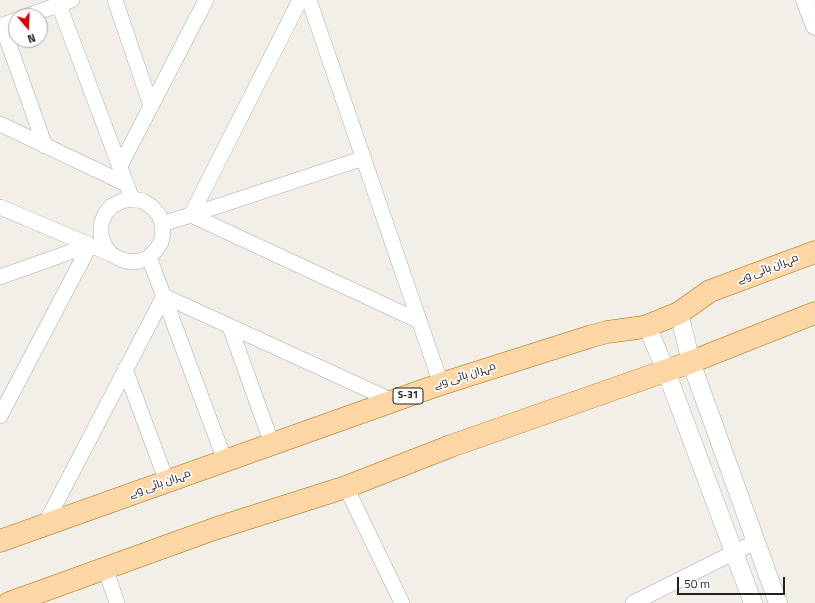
<!DOCTYPE html>
<meta charset="utf-8">
<style>
body{margin:0}
#map{position:relative;width:815px;height:603px;overflow:hidden;background:#f2efe9;font-family:"Titillium Web",sans-serif}
canvas{display:block}
.north{position:absolute;left:8px;top:8px;width:40px;height:40px;box-sizing:border-box;background:#fff;border:1px solid #a7a7a7;border-radius:50%;rotate:161deg;font-size:11px;font-weight:700;line-height:16px;text-align:center;color:#222}
.north::after{content:'';display:block;margin:auto;width:14px;height:18px;background:#d40000;clip-path:polygon(50% 0,100% 100%,50% 72%,0 100%)}
.scale{position:absolute;left:677px;top:577px;width:108px;height:18px;box-sizing:border-box;border:2px solid #222;border-top:0;padding-left:5px;font-size:12px;line-height:14px;white-space:nowrap;color:#222;-webkit-text-stroke:3px #fff;paint-order:stroke}
</style>
<div id="map">
<canvas width="815" height="603"></canvas>
<div class="north">N</div>
<div class="scale">50 m</div>
</div>
<script>
const c = document.querySelector('canvas').getContext('2d');
c.lineJoin = 'round';
function shape(rows) {
  const path = new Path2D();
  for (const r of rows) {
    path.moveTo(r[0], r[1]);
    for (let i = 2; i < r.length; i += 2) path.lineTo(r[i], r[i + 1]);
  }
  return path;
}
function stroke(path, color, width, dash) {
  c.strokeStyle = color;
  c.lineWidth = width;
  c.lineCap = dash ? 'butt' : 'round';
  c.setLineDash(dash || []);
  c.stroke(path);
}
function label(font, color, halo, rows, align = 'center') {
  c.font = font + ' "Titillium Web",Cairo,sans-serif';
  c.lineWidth = 3.5;
  c.setLineDash([]);
  c.textBaseline = 'middle';
  c.strokeStyle = halo;
  c.fillStyle = color;
  for (const [text, x, y, turn = 0] of rows) {
    c.save();
    c.translate(x, y);
    c.rotate((+turn || 0) * Math.PI / 180);
    c.textAlign = isNaN(turn) ? turn : align;
    if (halo) c.strokeText(text, 0, 0);
    c.fillText(text, 0, 0);
    c.restore();
  }
}
const minor = shape([
 [115,0,151,106],
 [309,0,441,384],
 [59,5,132,199],
 [27,16,72,0],
 [2,25,45,146],
 [0,26,16,20],
 [0,124,126,184],
 [120,166,206,0],
 [0,207,111,254,120,259,130,262,140,261,149,257,156,250,161,242,163,233,162,224,159,215,152,207,143,201,132,199,122,201,112,206,105,214,101,224,101,235,104,245,111,254],
 [191,215,300,0],
 [191,215,364,158],
 [162,224,191,215,419,321],
 [149,257,225,461],
 [0,277,90,245],
 [230,327,272,444],
 [125,369,167,482],
 [0,416,90,245],
 [346,487,402,603],
 [44,526,164,296,393,401],
 [105,568,117,603],
 [633,603,755,542]
]);
const tertiary = shape([
 [805,0,815,26],
 [679,313,691,362,778,603],
 [647,326,666,371,753,603]
]);
const primary = shape([
 [0,541,441,384,592,336,607,332,637,328,647,326,679,313,710,291,815,252],
 [9,603,214,529,346,487,451,446,691,362,815,313]
]);
stroke(minor, '#a9a9a9', 16);
stroke(tertiary, '#a9a9a9', 19);
stroke(primary, '#a06b00', 23);
stroke(minor, '#fff', 15);
stroke(tertiary, '#fff', 18);
stroke(primary, '#fcd6a4', 22);
for (const [x, y, w] of [
 [408,396,30]
]) {
  const box = new Path2D();
  box.roundRect(x - w / 2, y - 8, w, 16, 3);
  c.fillStyle = '#fff';
  c.fill(box);
  stroke(box, '#222', 1);
}
label('bold 10px', '#222', null, [
 ["S-31",408,396]
]);
label('11px', '#222', '#fff', [
 ["مہران ہائی وے",768,269,-21],
 ["مہران ہائی وے",465,376,-18],
 ["مہران ہائی وے",160,484,-20]
]);
</script>
